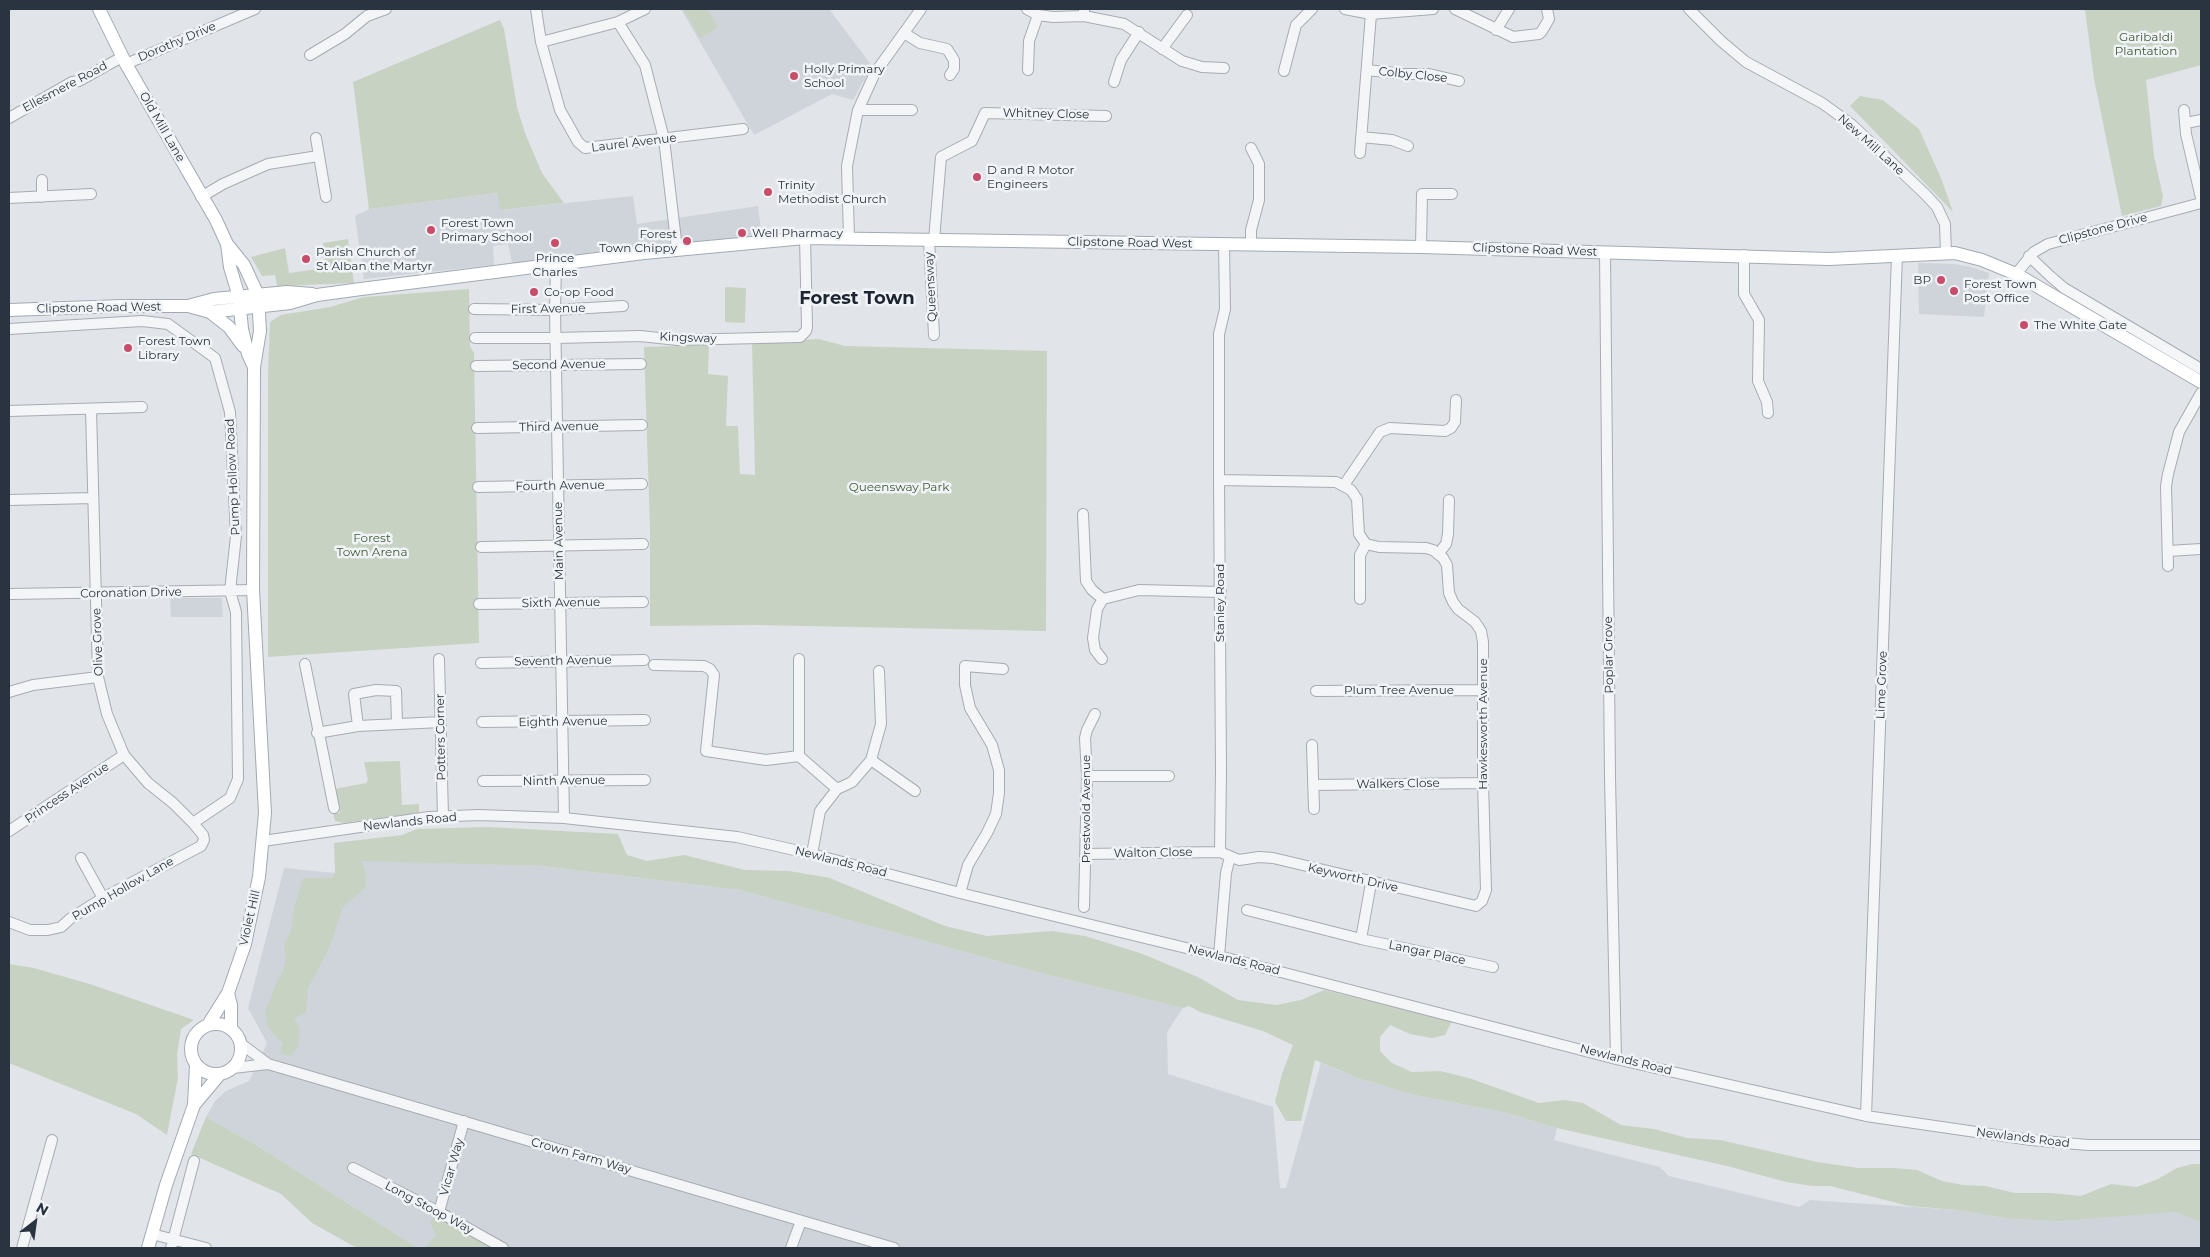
<!DOCTYPE html>
<style>
body{margin:0}
#map{position:relative;width:2210px;height:1257px;overflow:hidden;background:#e1e5e9;font-family:Montserrat,sans-serif}
canvas{display:block}
.frame{position:absolute;inset:0;border:10px solid #2a3440;pointer-events:none}
.north{position:absolute;left:10px;top:1197px;width:50px;height:50px;-webkit-text-stroke:4px #f1f4f6;paint-order:stroke;rotate:30deg;font-size:14px;font-weight:700;line-height:20px;text-align:center;color:#2a3440}
.north::after{content:'';display:block;margin:auto;width:18px;height:22px;background:#2a3440;clip-path:polygon(50% 0,100% 100%,50% 72%,0 100%)}
</style>
<div id="map">
<canvas width="2210" height="1257"></canvas>
<div class="frame"></div>
<div class="north">N</div>
</div>
<script>
const c = document.querySelector('canvas').getContext('2d');
c.lineJoin = 'round';
function fill(path, color) {
  c.fillStyle = color;
  c.fill(path, 'evenodd');
}
function shape(rows) {
  const path = new Path2D();
  for (const r of rows) {
    if (r.length === 3) {
      path.moveTo(r[0] + r[2], r[1]);
      path.arc(r[0], r[1], r[2], 0, 2 * Math.PI);
      continue;
    }
    path.moveTo(r[0], r[1]);
    for (let i = 2; i < r.length; i += 2) path.lineTo(r[i], r[i + 1]);
  }
  return path;
}
function stroke(path, color, width, dash) {
  c.strokeStyle = color;
  c.lineWidth = width;
  c.lineCap = dash ? 'butt' : 'round';
  c.setLineDash(dash || []);
  c.stroke(path);
}
function label(font, color, halo, rows, align = 'center') {
  c.font = font + ' Montserrat,sans-serif';
  c.lineWidth = 5;
  c.setLineDash([]);
  c.textBaseline = 'middle';
  c.strokeStyle = halo;
  c.fillStyle = color;
  for (const [text, x, y, turn = 0] of rows) {
    c.save();
    c.translate(x, y);
    c.rotate((+turn || 0) * Math.PI / 180);
    c.textAlign = isNaN(turn) ? turn : align;
    if (halo) c.strokeText(text, 0, 0);
    c.fillText(text, 0, 0);
    c.restore();
  }
}
fill(shape([
 [681,9,829,9,872,66,853,100,832,94,754,135],
 [497,193,501,210,633,196,637,224,758,206,762,238,512,263,508,244,493,246,494,265,364,279,355,216,369,209],
 [1918,263,1954,264,1971,267,1989,273,1984,317,1919,314],
 [170,598,222,598,223,617,171,617],
 [371,860,542,866,740,890,1048,975,1183,1008,1167,1032,1168,1074,1273,1107,1280,1188,1286,1188,1321,1063,1360,1079,1414,1095,1503,1112,1557,1128,1554,1140,1660,1167,1669,1176,1799,1207,1810,1200,1958,1210,2004,1218,2174,1212,2201,1222,2201,1248,418,1248,261,1148,206,1117,215,1101,226,1091,249,1081,267,1043,248,1008,284,868,335,873,362,861]
]), '#cfd4db');
fill(shape([
 [683,9,707,9,718,27,700,38],
 [2085,9,2201,9,2201,65,2146,80,2154,156,2163,196,2161,206,2122,216,2094,79],
 [500,20,504,29,517,107,525,133,542,173,564,203,500,210,497,193,369,209,353,82],
 [1860,96,1883,100,1919,129,1941,178,1953,212,1850,106],
 [348,239,354,283,277,286,275,275,262,276,251,257,285,248,289,273,326,268,323,243],
 [725,287,746,288,745,323,725,322],
 [469,289,470,346,474,353,479,643,268,657,268,374,270,322,281,315,330,307,364,297],
 [819,339,845,346,1047,351,1046,631,758,625,650,626,650,529,644,347,709,345,708,374,728,376,726,426,738,426,740,474,755,475,752,342],
 [400,761,402,805,419,804,419,813,344,823,335,821,333,813,340,813,334,789,366,783,368,780,364,762],
 [488,827,618,834,627,855,647,861,684,855,745,870,789,871,830,878,945,926,987,936,1052,931,1085,936,1140,953,1198,977,1238,1000,1276,1005,1301,1000,1324,990,1452,1021,1445,1035,1432,1038,1410,1034,1390,1025,1380,1037,1380,1051,1392,1063,1412,1072,1440,1071,1469,1078,1539,1103,1565,1100,1583,1103,1621,1125,1654,1129,1687,1138,1720,1140,1817,1162,1858,1168,1894,1168,1917,1170,1942,1181,1963,1185,1985,1186,2015,1193,2052,1193,2081,1196,2111,1184,2137,1187,2158,1179,2177,1168,2192,1164,2201,1164,2201,1222,2174,1212,2059,1221,2004,1218,1958,1210,1909,1206,1830,1186,1813,1186,1786,1182,1727,1166,1557,1128,1503,1112,1414,1095,1360,1079,1315,1060,1301,1121,1286,1121,1275,1102,1282,1074,1293,1045,1263,1031,1200,1012,1189,1006,1183,1008,1048,975,740,890,542,866,362,861,366,875,365,888,343,907,328,951,308,988,306,1013,294,1019,300,1028,298,1046,291,1056,280,1053,283,1043,274,1035,267,1025,265,1013,277,981,283,972,286,956,284,944,291,932,294,908,303,878,332,878,335,873,334,843,402,835,417,829],
 [9,964,34,968,93,985,194,1020,181,1029,177,1055,178,1078,167,1135,136,1114,9,1063],
 [206,1117,261,1148,418,1248,357,1248,312,1223,281,1194,191,1154],
 [435,1215,494,1248,425,1248,436,1236,430,1221]
]), '#c8d2c3');
const minor = shape([
 [536,9,541,42,560,110,578,142,585,148,743,129],
 [1027,9,1038,15,1053,17,1084,16],
 [1084,9,1084,16,1124,24,1182,61,1202,67,1224,68],
 [1345,9,1371,14,1433,9],
 [1455,9,1513,37,1539,34,1542,31,1549,19,1547,9],
 [1689,9,1721,41,1746,62,1822,103,1851,124,1925,194,1937,207,1945,224,1946,253],
 [618,22,645,65,664,139,677,249],
 [1496,30,1509,9],
 [904,33,920,43,947,49,954,60,954,69,950,75],
 [541,42,618,22,645,9],
 [1162,49,1187,15],
 [310,55,345,34,367,16,386,9],
 [126,64,255,9],
 [1028,70,1029,41,1038,15],
 [1367,70,1404,74,1429,74,1459,81],
 [1284,71,1296,25,1312,9],
 [1114,82,1121,60,1139,32],
 [858,110,912,110],
 [2184,110,2186,134,2201,198],
 [9,118,72,82,79,81,122,57],
 [2186,123,2201,120],
 [1361,137,1392,140,1408,146],
 [316,138,326,197],
 [1360,153,1371,14],
 [42,180,42,197],
 [201,197,223,184,268,164,318,156],
 [9,198,91,194],
 [849,238,847,166,858,110,875,73,921,9],
 [929,240,934,335],
 [934,240,941,157,972,141,985,113,1106,116],
 [1251,244,1251,230,1259,200,1259,164,1251,148],
 [1421,247,1422,194,1452,194],
 [1605,252,1610,777,1616,1059],
 [1744,255,1744,294,1759,320,1758,381,1767,402,1768,413],
 [2029,256,2050,276,2064,288,2201,369],
 [556,264,555,310,564,818],
 [2016,274,2034,252,2048,244,2201,203],
 [474,309,555,310,623,306],
 [9,329,142,321,168,324,215,358,230,412,236,536,230,591,236,612,238,779,230,798,193,823],
 [475,338,555,338,640,336,678,340,800,337,806,331,807,327,805,238],
 [476,366,641,364],
 [9,411,142,407],
 [477,428,642,425],
 [1219,480,1336,482,1351,490,1357,499,1359,534,1366,544,1379,547,1426,548,1433,550,1443,558,1447,565,1449,593,1453,602,1458,609,1475,622,1481,631,1483,642,1483,783,1486,890,1482,901,1476,906,1273,858,1259,857,1239,860,1220,852,1221,770,1219,480,1219,334,1225,309,1224,244],
 [1344,485,1380,432,1390,428,1445,431,1451,428,1455,422,1456,400],
 [478,487,642,484],
 [9,500,93,498],
 [1083,514,1086,581,1092,590,1103,599],
 [481,547,643,544],
 [2168,551,2201,549],
 [1439,553,1446,544,1448,534,1449,500],
 [2168,566,2166,486,2168,474,2179,432,2201,393],
 [9,594,253,590],
 [1360,599,1360,555,1366,544],
 [479,604,643,602],
 [439,659,443,816],
 [799,659,799,756,837,789],
 [1102,659,1095,650,1093,638,1097,609,1103,599,1139,590,1221,592],
 [481,663,644,660],
 [305,664,334,808],
 [654,665,704,666,710,669,714,675,706,751,766,760,799,756],
 [1316,691,1482,690],
 [9,692,33,685,98,677],
 [482,722,645,720],
 [358,726,354,694,376,690,396,691,397,723],
 [317,733,358,726,441,722],
 [1312,745,1314,809],
 [871,760,915,791],
 [1087,776,1169,776],
 [483,781,645,780],
 [1313,785,1483,783],
 [9,831,124,755],
 [263,841,429,817,479,815,564,818,737,837,812,854,960,893,1219,956,1616,1059,1866,1116,2031,1140,2088,1145,2201,1145],
 [812,854,820,811,837,789,852,782,871,760,881,724,879,671],
 [1086,854,1220,852],
 [81,858,103,898],
 [960,893,968,865,987,833,996,814,999,793,999,770,992,745,970,708,965,685,965,666,1003,669],
 [1084,907,1087,776,1085,738,1087,730,1095,714],
 [1247,910,1361,939,1493,967],
 [9,922,30,930,48,930,61,927,71,918,103,898,201,846,204,840,203,835,193,823,173,803,148,783,124,755,107,714,98,677,91,409],
 [1361,939,1371,883],
 [1219,956,1226,873,1230,857],
 [240,1043,268,1064],
 [233,1068,268,1064,894,1248],
 [1866,1116,1897,255],
 [353,1168,439,1212,503,1248],
 [439,1212,464,1121],
 [152,1234,206,1248],
 [22,1248,52,1140],
 [171,1248,194,1161],
 [791,1248,801,1221]
]);
const major = shape([
 [99,9,126,64,216,220,227,244,230,267,239,297,242,329,248,354,254,367],
 [188,306,214,299,287,292,312,294],
 [9,310,123,306,188,306,210,312,290,303,317,295,361,289,644,253,805,238,1421,247,1829,259,1955,253,1982,260,2016,274,2201,382],
 [210,312,229,327,243,346],
 [228,993,231,1005,231,1028],
 [216,1049,25],
 [208,1025,228,993,245,944,259,877,265,813,253,590,254,367,260,331,258,295,244,265,227,244],
 [194,1105,220,1074],
 [148,1248,166,1185,194,1105,196,1064]
]);
stroke(minor, '#a6acb3', 12);
stroke(major, '#a1aab4', 14);
stroke(minor, '#f4f5f7', 10);
stroke(major, '#fff', 12);
for (const [x, y, r, color] of [
 [794,76,5,"#c74d6a"],
 [977,177,5,"#c74d6a"],
 [768,192,5,"#c74d6a"],
 [431,230,5,"#c74d6a"],
 [742,233,5,"#c74d6a"],
 [687,241,5,"#c74d6a"],
 [555,243,5,"#c74d6a"],
 [306,259,5,"#c74d6a"],
 [1941,280,5,"#c74d6a"],
 [1954,291,5,"#c74d6a"],
 [534,292,5,"#c74d6a"],
 [2024,325,5,"#c74d6a"],
 [128,348,5,"#c74d6a"]
]) {
  const dot = new Path2D();
  dot.arc(x, y, r, 0, 2 * Math.PI);
  c.fillStyle = color;
  c.fill(dot);
  stroke(dot, '#f1f4f6', 2);
}
label('12px', '#425b38', '#f1f4f6', [
 ["Garibaldi",2146,37],
 ["Plantation",2146,51],
 ["Queensway Park",899,487],
 ["Forest",372,538],
 ["Town Arena",372,552]
]);
label('12px', '#2a3440', '#f1f4f6', [
 ["Dorothy Drive",177,42,-23],
 ["Colby Close",1413,75,6],
 ["Ellesmere Road",65,87,-28],
 ["Whitney Close",1046,114,1],
 ["Old Mill Lane",162,127,60],
 ["Laurel Avenue",634,143,-7],
 ["New Mill Lane",1871,145,42],
 ["Clipstone Drive",2103,229,-15],
 ["Clipstone Road West",1130,243,1],
 ["Clipstone Road West",1535,250,2],
 ["Queensway",931,287,-93],
 ["Clipstone Road West",99,308,-1],
 ["First Avenue",548,309,-1],
 ["Kingsway",688,338,2],
 ["Second Avenue",559,365,-1],
 ["Third Avenue",559,427,-1],
 ["Pump Hollow Road",233,477,-93],
 ["Fourth Avenue",560,486,-1],
 ["Main Avenue",559,541,-91],
 ["Coronation Drive",131,593,-1],
 ["Sixth Avenue",561,603,-1],
 ["Stanley Road",1220,603,-90],
 ["Olive Grove",98,642,-92],
 ["Poplar Grove",1609,655,-91],
 ["Seventh Avenue",563,661,-1],
 ["Lime Grove",1882,685,-88],
 ["Plum Tree Avenue",1399,690],
 ["Eighth Avenue",563,722,-1],
 ["Hawkesworth Avenue",1483,724,-90],
 ["Potters Corner",441,737,-91],
 ["Ninth Avenue",564,781,-1],
 ["Walkers Close",1398,784,-1],
 ["Princess Avenue",67,793,-34],
 ["Prestwold Avenue",1086,809,-90],
 ["Newlands Road",410,822,-6],
 ["Walton Close",1153,853,-1],
 ["Newlands Road",841,862,14],
 ["Keyworth Drive",1353,878,13],
 ["Pump Hollow Lane",123,889,-30],
 ["Violet Hill",250,918,-77],
 ["Langar Place",1427,953,12],
 ["Newlands Road",1234,960,14],
 ["Newlands Road",1626,1060,14],
 ["Newlands Road",2023,1138,7],
 ["Crown Farm Way",581,1156,16],
 ["Vicar Way",452,1167,-74],
 ["Long Stoop Way",429,1208,28]
]);
label('12px', '#2a3440', '#f1f4f6', [
 ["Holly Primary",804,69],
 ["School",804,83],
 ["D and R Motor",987,170],
 ["Engineers",987,184],
 ["Trinity",778,185],
 ["Methodist Church",778,199],
 ["Forest Town",441,223],
 ["Primary School",441,237],
 ["Well Pharmacy",752,233],
 ["Forest",677,234,"right"],
 ["Town Chippy",677,248,"right"],
 ["Parish Church of",316,252],
 ["St Alban the Martyr",316,266],
 ["Prince",555,258,"center"],
 ["Charles",555,272,"center"],
 ["BP",1931,280,"right"],
 ["Forest Town",1964,284],
 ["Post Office",1964,298],
 ["Co-op Food",544,292],
 ["The White Gate",2034,325],
 ["Forest Town",138,341],
 ["Library",138,355]
], 'left');
label('bold 18px', '#1c2531', '#f1f4f6', [
 ["Forest Town",857,299]
]);
</script>
